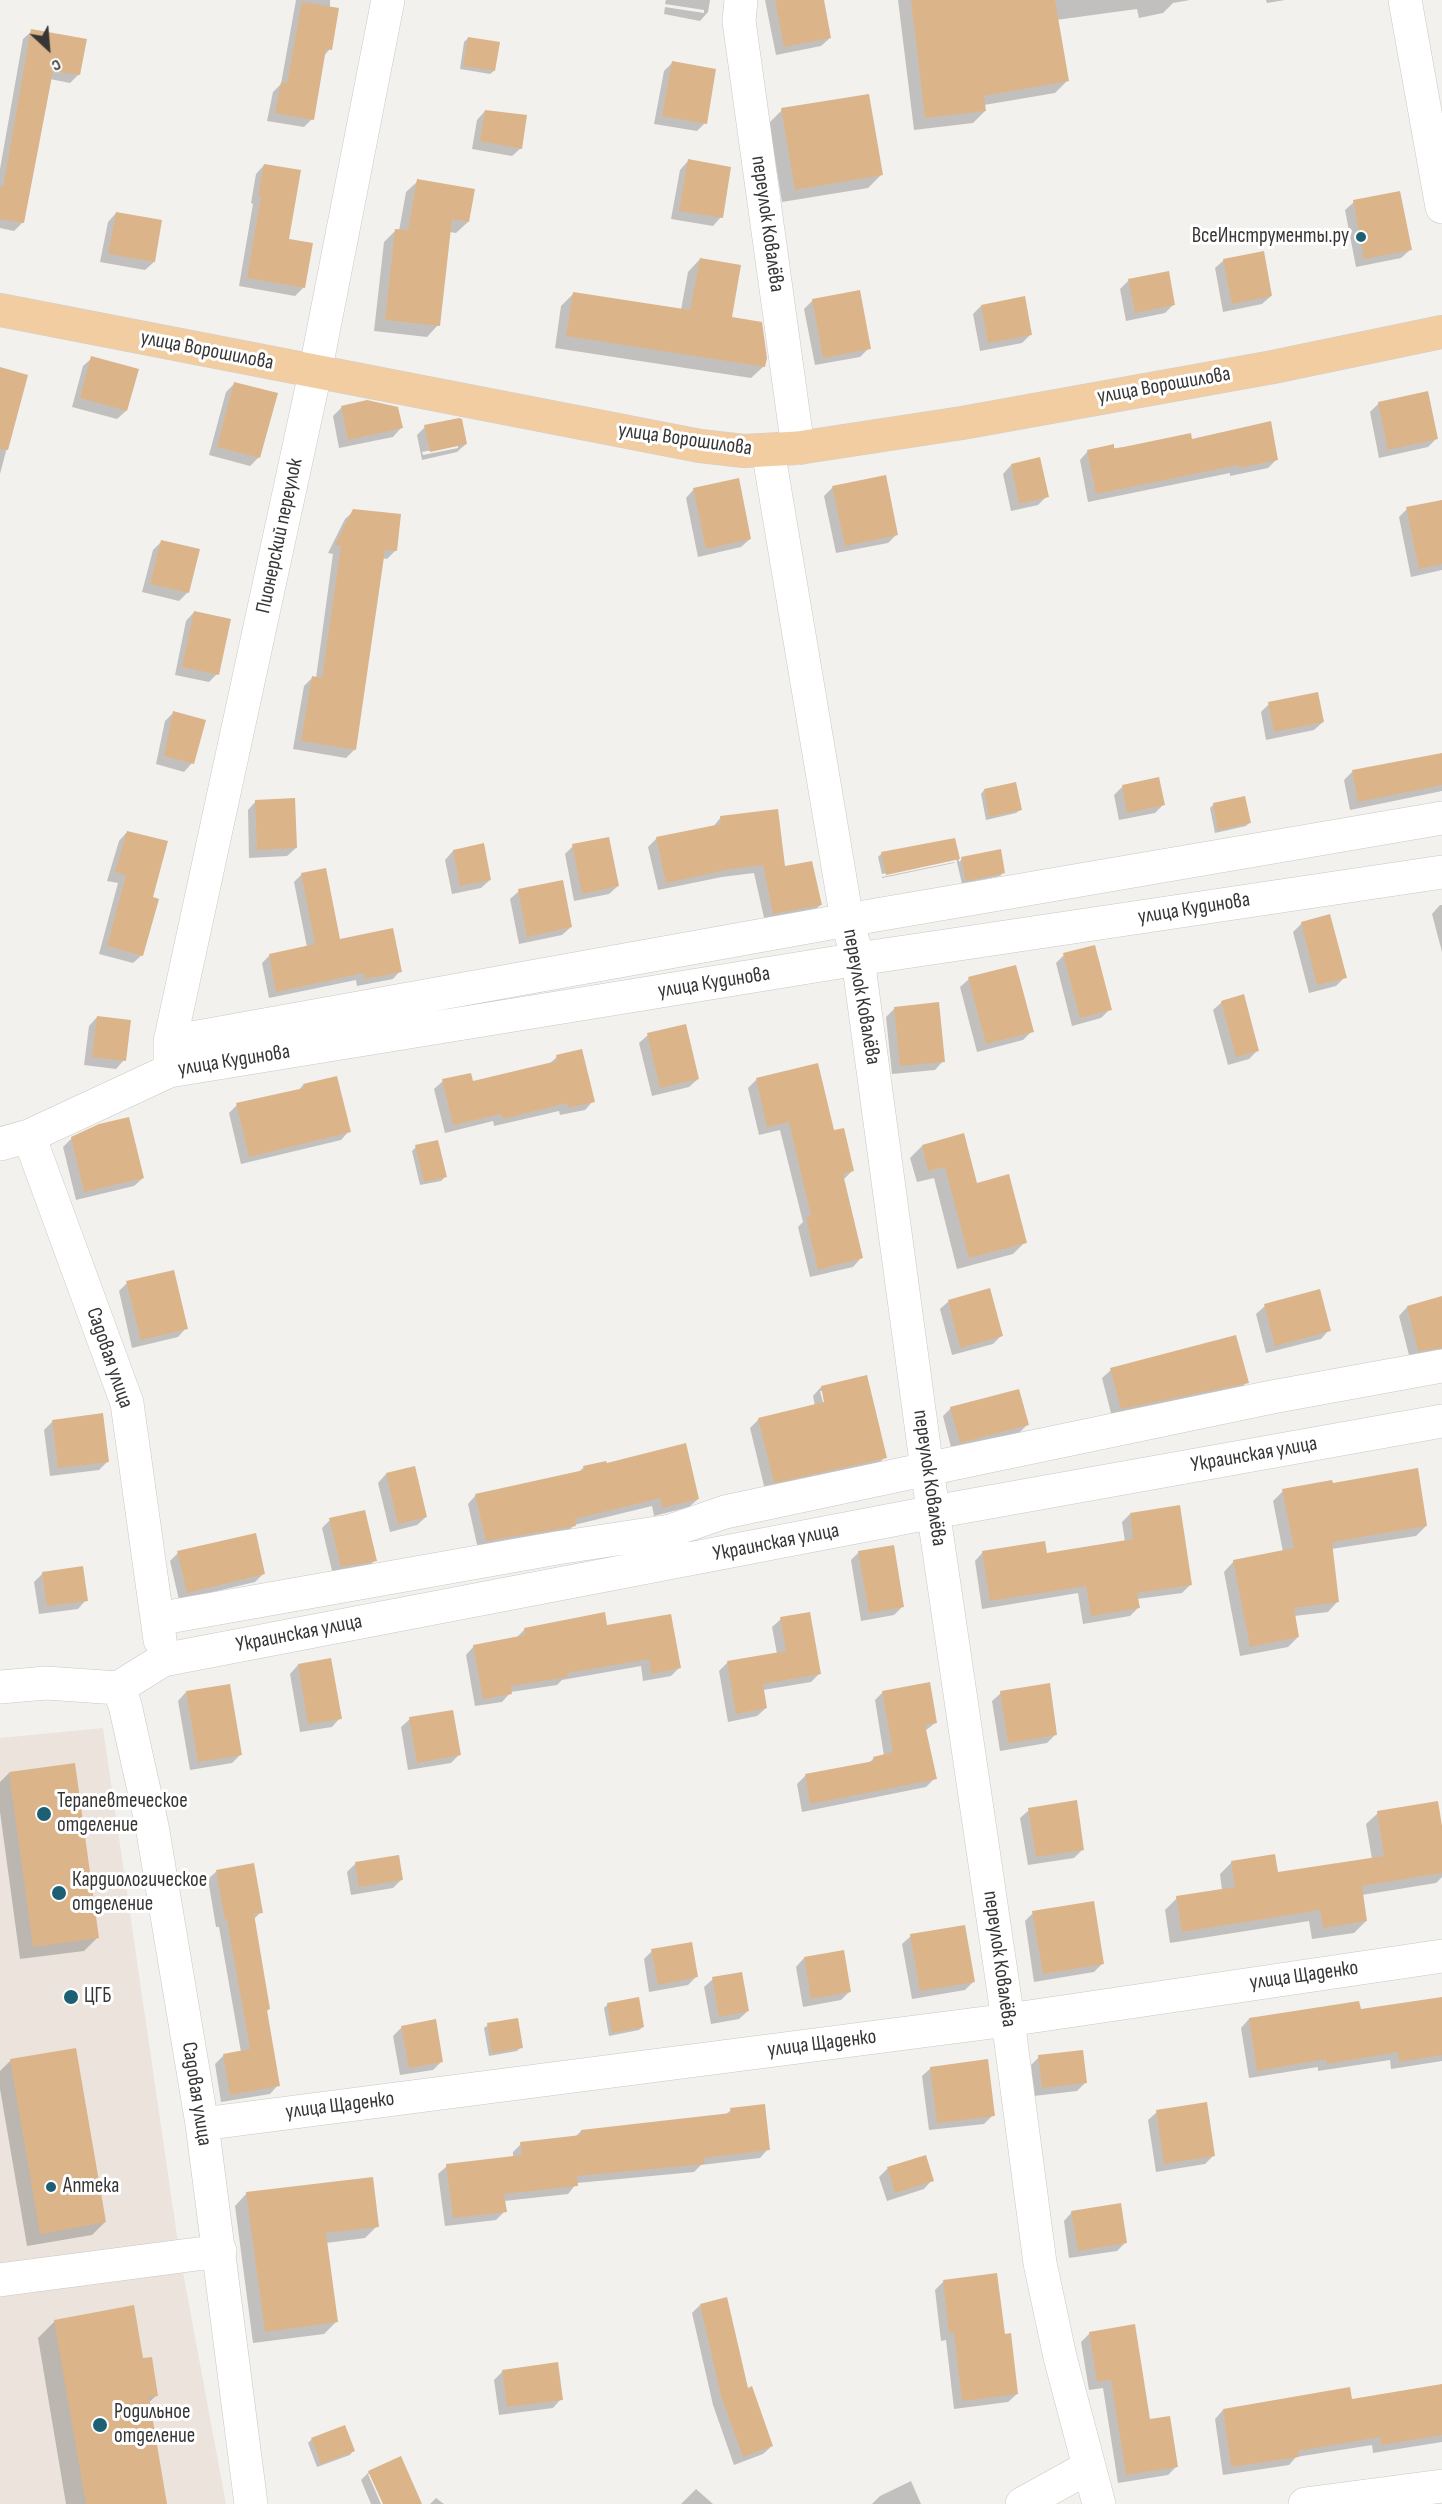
<!DOCTYPE html>
<meta charset="utf-8">
<style>
body{margin:0}
#map{position:relative;width:1442px;height:2504px;overflow:hidden;background:#f3f1ee;font-family:"Sofia Sans Condensed",sans-serif}
canvas{display:block}
.north{position:absolute;left:18px;top:18px;width:60px;height:60px;-webkit-text-stroke:4px #fff;paint-order:stroke;rotate:154deg;font-size:16px;font-weight:700;line-height:24px;text-align:center;color:#373635}
.north::after{content:'';display:block;margin:auto;width:21px;height:27px;background:#373635;clip-path:polygon(50% 0,100% 100%,50% 72%,0 100%)}
</style>
<div id="map">
<canvas width="1442" height="2504"></canvas>
<div class="north">С</div>
</div>
<script>
const c = document.querySelector('canvas').getContext('2d');
c.lineJoin = 'round';
function fill(path, color) {
  c.fillStyle = color;
  c.fill(path, 'evenodd');
}
function shape(rows) {
  const path = new Path2D();
  for (const r of rows) {
    path.moveTo(r[0], r[1]);
    for (let i = 2; i < r.length; i += 2) path.lineTo(r[i], r[i + 1]);
  }
  return path;
}
function stroke(path, color, width, dash) {
  c.strokeStyle = color;
  c.lineWidth = width;
  c.lineCap = dash ? 'butt' : 'round';
  c.setLineDash(dash || []);
  c.stroke(path);
}
function label(font, color, halo, rows, align = 'center') {
  c.font = font + ' "Sofia Sans Condensed",sans-serif';
  c.lineWidth = 6;
  c.setLineDash([]);
  c.textBaseline = 'middle';
  c.strokeStyle = halo;
  c.fillStyle = color;
  for (const [text, x, y, turn = 0] of rows) {
    c.save();
    c.translate(x, y);
    c.rotate((+turn || 0) * Math.PI / 180);
    c.textAlign = isNaN(turn) ? turn : align;
    if (halo) c.strokeText(text, 0, 0);
    c.fillText(text, 0, 0);
    c.restore();
  }
}
fill(shape([
 [103,1728,180,2256,226,2504,0,2504,0,1738]
]), '#ece4dc');
fill(shape([
 [296,0,330,0,330,49,323,57,312,119,304,127,267,121,273,92,281,84],
 [666,0,710,0,708,12,700,21,664,14,665,7,704,13,704,10,665,4],
 [765,0,822,0,830,38,821,46,776,55],
 [898,0,1190,0,1173,3,1163,13,1139,18,1137,9,1056,20,1067,81,1055,93,984,105,985,111,973,123,914,130],
 [1266,0,1285,0,1267,3],
 [32,31,79,74,70,83,50,79,23,222,14,231,0,228,0,169,23,39],
 [468,38,494,71,490,74,460,69,464,42],
 [672,63,705,123,697,131,654,124,664,71],
 [782,110,881,175,868,188,782,202,769,123],
 [485,111,521,148,512,156,472,149,477,120],
 [688,161,721,217,713,226,671,219,680,170],
 [264,165,304,287,295,296,239,286,253,204,251,203,256,174],
 [418,181,468,222,456,233,449,232,438,325,427,337,374,331,384,242,396,230,399,231,406,192],
 [1354,202,1410,250,1401,258,1356,267,1345,210],
 [116,213,154,262,145,270,100,262,108,222],
 [700,259,730,318,764,366,751,378,555,348,561,306,573,294,681,310,688,272],
 [1224,260,1271,296,1262,304,1223,312,1215,268],
 [1129,280,1174,304,1165,313,1126,321,1120,289],
 [813,300,869,348,860,357,815,365,804,309],
 [981,306,1031,334,1022,343,980,351,973,314],
 [92,358,126,411,117,419,72,407,83,366],
 [0,369,26,376,0,474],
 [235,383,259,457,250,466,209,455,226,392],
 [1379,403,1436,439,1428,447,1379,458,1370,412],
 [342,407,401,428,393,437,339,448,333,416],
 [425,427,466,444,457,452,422,460,417,435],
 [458,445,458,448,423,455,422,452],
 [1191,440,1277,459,1268,468,1230,476,1230,473,1088,502,1080,460,1088,451],
 [1011,465,1047,496,1038,505,1011,511,1003,474],
 [833,487,897,534,888,543,836,553,824,496],
 [694,489,750,539,741,547,698,557,686,498],
 [1442,504,1442,570,1411,577,1399,517,1407,509],
 [354,511,396,550,387,559,382,558,355,749,346,758,293,749,304,686,312,678,316,678,333,554,328,553,345,519],
 [161,542,188,592,179,601,142,592,153,550],
 [194,612,217,674,209,682,175,675,186,621],
 [1269,704,1323,722,1314,730,1266,740,1261,712],
 [174,712,192,763,184,772,156,764,165,721],
 [1442,754,1442,791,1350,810,1344,780,1352,772],
 [1123,786,1163,805,1155,813,1119,820,1114,795],
 [984,790,1020,810,1016,813,986,820,981,794],
 [256,801,296,848,287,856,249,858,248,810],
 [1214,804,1250,822,1246,826,1215,833,1210,808],
 [721,817,784,868,820,905,812,914,765,922,754,873,722,877,658,890,648,847,657,838,713,827],
 [127,832,151,899,142,955,133,963,99,954,118,883,107,881,119,841],
 [954,839,959,862,962,859,1004,872,1000,876,962,884,956,858,882,874,878,857,882,853],
 [573,846,618,886,609,894,574,901,565,854],
 [453,851,490,880,481,888,452,894,445,860],
 [955,862,954,863,882,878,882,877],
 [302,874,339,941,400,971,393,979,357,986,356,980,269,998,262,963,270,955,307,947,294,882],
 [519,891,571,927,562,935,519,944,510,899],
 [1440,905,1442,905,1442,952,1432,914],
 [1302,923,1345,977,1336,986,1309,993,1293,932],
 [1064,955,1110,1009,1101,1018,1072,1026,1056,963],
 [969,979,1032,1031,1023,1040,977,1052,960,987],
 [1222,1002,1257,1051,1249,1059,1228,1065,1213,1010],
 [895,1008,943,1061,935,1070,892,1074,886,1017],
 [97,1017,124,1060,116,1069,84,1065,89,1026],
 [648,1035,698,1079,689,1087,652,1096,639,1043],
 [557,1057,593,1101,585,1110,560,1115,559,1111,494,1126,493,1121,445,1133,434,1089,443,1081,472,1083,548,1065],
 [757,1079,833,1132,852,1171,843,1180,861,1258,853,1267,810,1277,798,1227,803,1222,780,1130,759,1135,748,1088],
 [303,1085,349,1131,341,1140,241,1164,229,1113,237,1105,298,1091],
 [72,1138,143,1178,134,1186,76,1200,63,1147],
 [922,1146,976,1185,1025,1242,1013,1254,957,1269,934,1178,917,1182,910,1158],
 [416,1147,445,1177,441,1181,420,1185,412,1151],
 [127,1283,186,1328,178,1337,132,1348,119,1291],
 [1442,1298,1442,1354,1410,1359,1399,1316,1407,1307],
 [949,1301,1001,1336,993,1344,952,1355,940,1309],
 [1265,1306,1329,1330,1321,1339,1266,1353,1256,1314],
 [1111,1370,1247,1382,1238,1391,1112,1417,1102,1378],
 [821,1387,885,1457,876,1466,765,1490,750,1428,759,1419,815,1406,813,1396],
 [820,1391,823,1391,825,1410],
 [951,1408,1027,1425,1019,1433,952,1451,943,1416],
 [52,1422,108,1461,99,1470,50,1476,44,1430],
 [583,1468,698,1499,689,1507,654,1516,652,1506,574,1525,566,1534,478,1549,468,1504,476,1495,579,1472],
 [386,1474,426,1517,417,1525,390,1532,378,1483],
 [1331,1484,1426,1526,1416,1536,1331,1549,1338,1601,1328,1612,1294,1616,1298,1637,1288,1647,1240,1656,1224,1572,1234,1561,1283,1552,1273,1501,1283,1491],
 [1130,1514,1191,1584,1182,1593,1137,1599,1138,1608,1130,1616,1083,1624,1078,1593,982,1609,975,1561,983,1552,1046,1555,1125,1542,1122,1522],
 [330,1520,375,1560,367,1569,333,1575,322,1528],
 [859,1552,903,1606,894,1615,861,1621,851,1560],
 [178,1553,264,1573,255,1582,179,1600,170,1561],
 [43,1573,86,1600,78,1609,39,1614,34,1582],
 [781,1619,819,1674,811,1682,763,1690,766,1708,757,1716,728,1722,719,1671,727,1663,777,1654,772,1627],
 [606,1627,679,1668,671,1676,643,1681,641,1666,562,1680,557,1685,511,1692,502,1702,475,1706,466,1655,474,1646,515,1639,524,1630],
 [298,1665,340,1718,332,1727,300,1732,290,1674],
 [186,1692,241,1754,232,1763,190,1770,178,1701],
 [883,1692,935,1723,925,1731,935,1778,926,1787,802,1812,797,1784,806,1775,868,1764,874,1758,884,1756,875,1700],
 [1001,1693,1056,1734,1047,1743,1000,1751,992,1701],
 [410,1719,459,1755,451,1763,408,1770,401,1727],
 [9,1773,97,1938,84,1951,20,1959,0,1812,0,1782],
 [1029,1810,1083,1849,1074,1858,1028,1865,1020,1818],
 [1378,1813,1442,1836,1442,1877,1436,1883,1362,1895,1366,1921,1354,1933,1312,1939,1309,1921,1170,1943,1165,1910,1177,1898,1222,1890,1220,1874,1232,1862,1277,1874,1372,1859,1366,1824],
 [355,1864,402,1879,393,1888,351,1895,347,1872],
 [217,1871,261,1912,253,1920,269,2009,266,2012,278,2085,270,2094,221,2102,215,2064,223,2056,241,2052,219,1927,216,1927,208,1879],
 [1033,1913,1102,1964,1094,1972,1034,1982,1025,1921],
 [911,1936,973,1982,965,1990,912,1999,902,1944],
 [652,1951,696,1977,688,1985,649,1992,644,1959],
 [804,1958,850,1991,841,2000,803,2007,796,1967],
 [713,1979,748,2011,739,2019,711,2024,704,1987],
 [1442,1998,1442,2061,1391,2069,1390,2060,1318,2071,1318,2067,1249,2078,1241,2028,1249,2019,1359,2011],
 [608,2004,643,2027,639,2030,609,2036,604,2008],
 [488,2025,521,2047,517,2051,489,2056,484,2028],
 [402,2027,442,2061,433,2070,400,2075,393,2036],
 [75,2049,105,2222,92,2235,27,2246,0,2089,0,2071,10,2061],
 [1039,2057,1085,2083,1077,2091,1034,2096,1031,2065],
 [931,2068,993,2115,984,2124,929,2130,922,2076],
 [731,2110,768,2149,760,2158,701,2165,694,2172,577,2183,568,2194,504,2201,505,2211,496,2220,445,2226,438,2174,447,2166,513,2158,513,2152,521,2144,575,2137,581,2131,725,2115],
 [1157,2112,1213,2156,1205,2164,1156,2172,1148,2120],
 [888,2168,932,2180,924,2189,887,2201,879,2177],
 [247,2193,377,2226,365,2238,326,2243,337,2321,324,2334,253,2343,235,2206],
 [1072,2212,1126,2242,1117,2251,1069,2258,1064,2221],
 [943,2282,1004,2336,1017,2394,1008,2402,954,2409,946,2340,941,2341,935,2290],
 [700,2305,747,2390,772,2446,763,2454,734,2465,713,2405,692,2313],
 [55,2321,142,2360,157,2395,148,2403,166,2504,66,2504,38,2338],
 [1090,2333,1149,2421,1176,2467,1168,2475,1118,2483,1103,2388,1089,2390,1081,2342],
 [502,2372,561,2399,553,2408,499,2415,494,2380],
 [1442,2385,1442,2442,1373,2453,1372,2445,1296,2457,1289,2465,1223,2475,1215,2419,1223,2410,1351,2400],
 [312,2439,353,2451,350,2455,317,2467,308,2443],
 [369,2472,420,2504,385,2504,371,2474,368,2474,381,2504,371,2504,361,2480],
 [911,2481,921,2504,872,2504,880,2496],
 [696,2489,713,2504,681,2504],
 [436,2498,444,2504,430,2504]
]), '#0003');
fill(shape([
 [775,0,824,0,831,38,784,47],
 [911,0,1055,0,1069,81,984,96,986,111,925,118],
 [302,2,339,8,332,50,326,49,314,120,275,113,281,82,287,83],
 [31,29,87,39,80,75,53,71,24,223,0,219,0,187,3,187],
 [468,37,500,42,495,71,463,66],
 [672,61,716,69,707,124,662,116],
 [869,94,883,175,795,190,781,108],
 [485,110,527,115,522,149,480,141],
 [688,159,731,167,723,218,679,211],
 [264,164,301,170,289,239,313,243,305,288,247,278,261,196,258,195],
 [417,179,475,189,469,222,452,219,440,326,385,320,395,229,408,230],
 [1400,191,1412,250,1364,259,1353,200],
 [116,212,162,220,155,262,108,254],
 [1264,251,1272,296,1232,304,1223,259],
 [700,258,741,265,732,317,762,322,767,358,765,367,566,336,573,292,690,310],
 [1169,271,1175,305,1135,313,1128,279],
 [860,290,871,349,823,358,812,299],
 [1025,296,1032,335,988,343,981,305],
 [91,356,139,369,127,411,80,398],
 [0,367,28,375,8,450,0,449],
 [234,382,278,393,260,458,217,447],
 [1428,391,1438,439,1388,450,1378,402],
 [367,400,398,407,403,428,348,440,341,406],
 [459,418,462,419,467,444,430,452,424,425],
 [1271,421,1278,460,1239,468,1238,465,1096,494,1087,450,1114,444,1114,449,1191,433,1192,439],
 [1040,457,1049,497,1019,504,1011,464],
 [886,475,898,535,845,546,832,486],
 [739,478,751,539,706,549,693,488],
 [1442,500,1442,564,1419,569,1406,507],
 [353,509,401,514,397,551,385,550,356,750,301,741,312,676,322,678,341,546,335,545],
 [161,540,200,549,189,593,150,584],
 [194,611,231,619,219,675,182,667],
 [1318,692,1324,722,1274,732,1268,702],
 [173,711,206,720,194,764,164,756],
 [1442,753,1442,785,1358,802,1352,770],
 [1159,777,1165,805,1127,813,1122,785],
 [1016,782,1022,810,989,817,984,789],
 [1245,796,1251,823,1218,830,1213,803],
 [295,798,297,848,257,850,255,800],
 [778,809,785,866,812,861,822,905,773,914,763,865,731,869,666,883,656,837,721,824,720,816],
 [127,831,168,841,153,897,159,899,143,956,107,946,126,875,115,872],
 [609,837,619,886,582,894,572,844],
 [955,838,960,859,886,875,881,852],
 [484,843,491,880,460,886,453,850],
 [1001,849,1005,873,966,881,961,857],
 [326,868,340,939,393,928,402,972,365,979,363,973,276,992,269,954,315,944,301,873],
 [563,880,572,927,527,937,518,889],
 [1330,914,1347,978,1317,985,1301,922],
 [1095,945,1112,1010,1080,1018,1063,953],
 [1016,965,1034,1032,986,1044,968,977],
 [1244,994,1259,1051,1236,1057,1221,1001],
 [939,1002,945,1062,900,1066,894,1007],
 [97,1016,131,1020,126,1061,92,1057],
 [686,1024,699,1079,660,1088,647,1033],
 [582,1049,595,1102,568,1108,567,1103,503,1119,501,1114,453,1125,442,1079,471,1073,473,1081,557,1061,556,1055],
 [818,1063,834,1130,844,1128,854,1171,843,1174,863,1258,818,1270,806,1217,811,1216,789,1122,767,1127,756,1078],
 [337,1076,351,1132,249,1157,236,1103,304,1088,303,1084],
 [129,1117,144,1178,84,1192,71,1137,99,1124],
 [964,1133,977,1183,1009,1174,1027,1243,969,1258,945,1167,928,1171,922,1145],
 [438,1140,447,1177,424,1182,415,1145],
 [174,1270,188,1329,141,1340,126,1281],
 [990,1288,1003,1336,960,1348,948,1300],
 [1320,1289,1331,1331,1275,1346,1264,1304],
 [1442,1296,1442,1348,1418,1351,1407,1306],
 [1236,1335,1249,1383,1121,1409,1110,1368],
 [867,1375,887,1458,774,1483,758,1418,824,1402,821,1386],
 [1019,1389,1029,1425,960,1443,950,1407],
 [103,1413,109,1462,58,1468,52,1420],
 [686,1443,699,1499,662,1508,660,1498,575,1519,576,1526,486,1541,475,1494,584,1470,583,1466,606,1461,607,1463],
 [415,1466,427,1517,398,1524,386,1473],
 [1418,1468,1427,1526,1332,1542,1339,1602,1294,1608,1299,1637,1250,1647,1233,1560,1294,1548,1282,1489,1332,1480,1333,1483],
 [1180,1505,1192,1585,1137,1593,1140,1608,1091,1616,1086,1586,990,1601,982,1551,1045,1541,1047,1553,1133,1539,1130,1513],
 [365,1510,377,1561,341,1567,329,1518],
 [256,1533,265,1574,187,1593,177,1551],
 [894,1545,904,1607,869,1613,858,1551],
 [83,1566,88,1601,47,1606,42,1572],
 [605,1612,607,1625,671,1614,681,1668,651,1674,649,1659,567,1673,568,1677,511,1686,512,1694,483,1699,473,1645,525,1635,524,1628],
 [810,1612,821,1674,763,1684,767,1708,736,1714,727,1661,786,1651,780,1617],
 [331,1658,342,1719,308,1724,298,1664],
 [930,1682,937,1723,925,1725,937,1779,810,1804,805,1774,874,1761,873,1757,893,1752,882,1691],
 [1050,1683,1057,1735,1008,1743,1000,1691],
 [230,1684,242,1755,198,1762,186,1691],
 [453,1710,461,1755,417,1763,409,1717],
 [75,1763,99,1938,33,1947,9,1772],
 [1077,1800,1084,1850,1036,1857,1028,1808],
 [1438,1801,1442,1826,1442,1873,1362,1886,1367,1921,1323,1928,1320,1910,1182,1932,1176,1896,1235,1887,1231,1861,1275,1854,1278,1872,1384,1856,1377,1811],
 [399,1855,403,1880,359,1887,355,1862],
 [254,1863,263,1913,254,1914,270,2009,267,2010,280,2086,230,2095,223,2054,250,2049,227,1919,225,1920,216,1870],
 [1094,1901,1104,1964,1043,1974,1032,1911],
 [965,1925,975,1982,920,1991,910,1934],
 [692,1942,698,1977,658,1985,651,1949],
 [844,1950,851,1992,811,1999,804,1957],
 [742,1972,749,2011,719,2017,712,1977],
 [639,1997,644,2027,612,2033,607,2003],
 [1442,1997,1442,2055,1399,2062,1398,2052,1327,2064,1326,2059,1257,2071,1249,2018,1359,2001,1361,2009],
 [518,2018,523,2048,492,2053,487,2023],
 [436,2019,443,2062,409,2068,401,2026],
 [76,2048,106,2222,40,2234,10,2059],
 [1083,2050,1087,2083,1042,2088,1038,2055],
 [988,2059,995,2116,937,2123,930,2067],
 [1207,2102,1215,2156,1164,2164,1156,2110],
 [765,2104,770,2150,704,2158,705,2164,577,2176,578,2186,504,2194,507,2212,453,2218,446,2164,522,2155,520,2142,581,2135,581,2130,731,2113,730,2108],
 [926,2155,934,2181,895,2193,887,2167],
 [373,2177,379,2227,326,2233,338,2322,265,2332,246,2192],
 [1121,2203,1127,2243,1078,2251,1071,2211],
 [997,2273,1005,2334,1011,2333,1018,2394,962,2401,954,2332,949,2333,943,2280],
 [727,2297,748,2388,752,2386,773,2446,743,2457,721,2396,700,2304],
 [134,2305,143,2358,152,2357,158,2396,149,2397,167,2504,86,2504,54,2320],
 [1135,2324,1150,2419,1170,2416,1178,2467,1126,2475,1111,2380,1097,2382,1089,2332],
 [558,2362,563,2400,507,2407,502,2370],
 [1442,2384,1442,2435,1381,2445,1380,2437,1298,2451,1299,2457,1231,2467,1223,2409,1350,2387,1352,2399],
 [345,2425,355,2451,321,2464,311,2438],
 [401,2456,422,2504,383,2504,368,2471]
]), '#dbb489');
const minor = shape([
 [741,0,739,21,798,448],
 [1405,0,1442,207],
 [768,450,847,920,858,959,927,1469,1008,2020,1040,2263,1060,2357,1099,2504],
 [170,1042,847,920,1442,818],
 [170,1062,170,1042,315,373,388,0],
 [29,1136,127,1403,160,1640],
 [0,1144,29,1136,169,1071,858,959,1442,872],
 [157,1619,557,1548,670,1531,725,1512,927,1469,1272,1397,1442,1366],
 [0,1687,46,1683,118,1688],
 [118,1688,163,1660,934,1512,1442,1421],
 [118,1688,125,1705,152,1826,202,2124,251,2504],
 [202,2124,1008,2020,1442,1956],
 [0,2280,220,2251],
 [1022,2504,1089,2467],
 [1305,2504,1442,2486]
]);
const major = shape([
 [0,310,700,446,744,451,798,448,962,423,1273,367,1442,332]
]);
stroke(minor, '#c9c7c4', 34);
stroke(major, '#cfcfcf', 34);
stroke(minor, '#fff', 33);
stroke(major, '#f1cda1', 33);
for (const [x, y, r, color] of [
 [1361,237,6,"#1d5f73"],
 [44,1814,8,"#1d5f73"],
 [59,1893,8,"#1d5f73"],
 [71,1997,8,"#1d5f73"],
 [51,2187,6,"#1d5f73"],
 [100,2425,8,"#1d5f73"]
]) {
  const dot = new Path2D();
  dot.arc(x, y, r, 0, 2 * Math.PI);
  c.fillStyle = color;
  c.fill(dot);
  stroke(dot, '#fff', 2);
}
label('21px', '#373635', '#fff', [
 ["переулок Ковалёва",767,224,82],
 ["улица Ворошилова",207,351,11],
 ["улица Ворошилова",1164,386,-10],
 ["улица Ворошилова",685,440,8],
 ["Пионерский переулок",280,536,-78],
 ["улица Кудинова",1194,909,-9],
 ["улица Кудинова",714,983,-9],
 ["переулок Ковалёва",861,997,80],
 ["улица Кудинова",234,1061,-9],
 ["Садовая улица",109,1358,71],
 ["Украинская улица",1254,1455,-10],
 ["переулок Ковалёва",929,1478,82],
 ["Украинская улица",776,1543,-11],
 ["Украинская улица",299,1634,-11],
 ["переулок Ковалёва",999,1959,82],
 ["улица Щаденко",1304,1976,-8],
 ["улица Щаденко",822,2044,-7],
 ["Садовая улица",196,2094,81],
 ["улица Щаденко",340,2106,-7]
]);
label('21px', '#373635', '#fff', [
 ["ВсеИнструменты.ру",1349,237,"right"],
 ["Терапевтеческое",57,1802],
 ["отделение",57,1826],
 ["Кардиологическое",72,1881],
 ["отделение",72,1905],
 ["ЦГБ",84,1997],
 ["Аптека",63,2187],
 ["Родильное",114,2413],
 ["отделение",114,2437]
], 'left');
</script>
